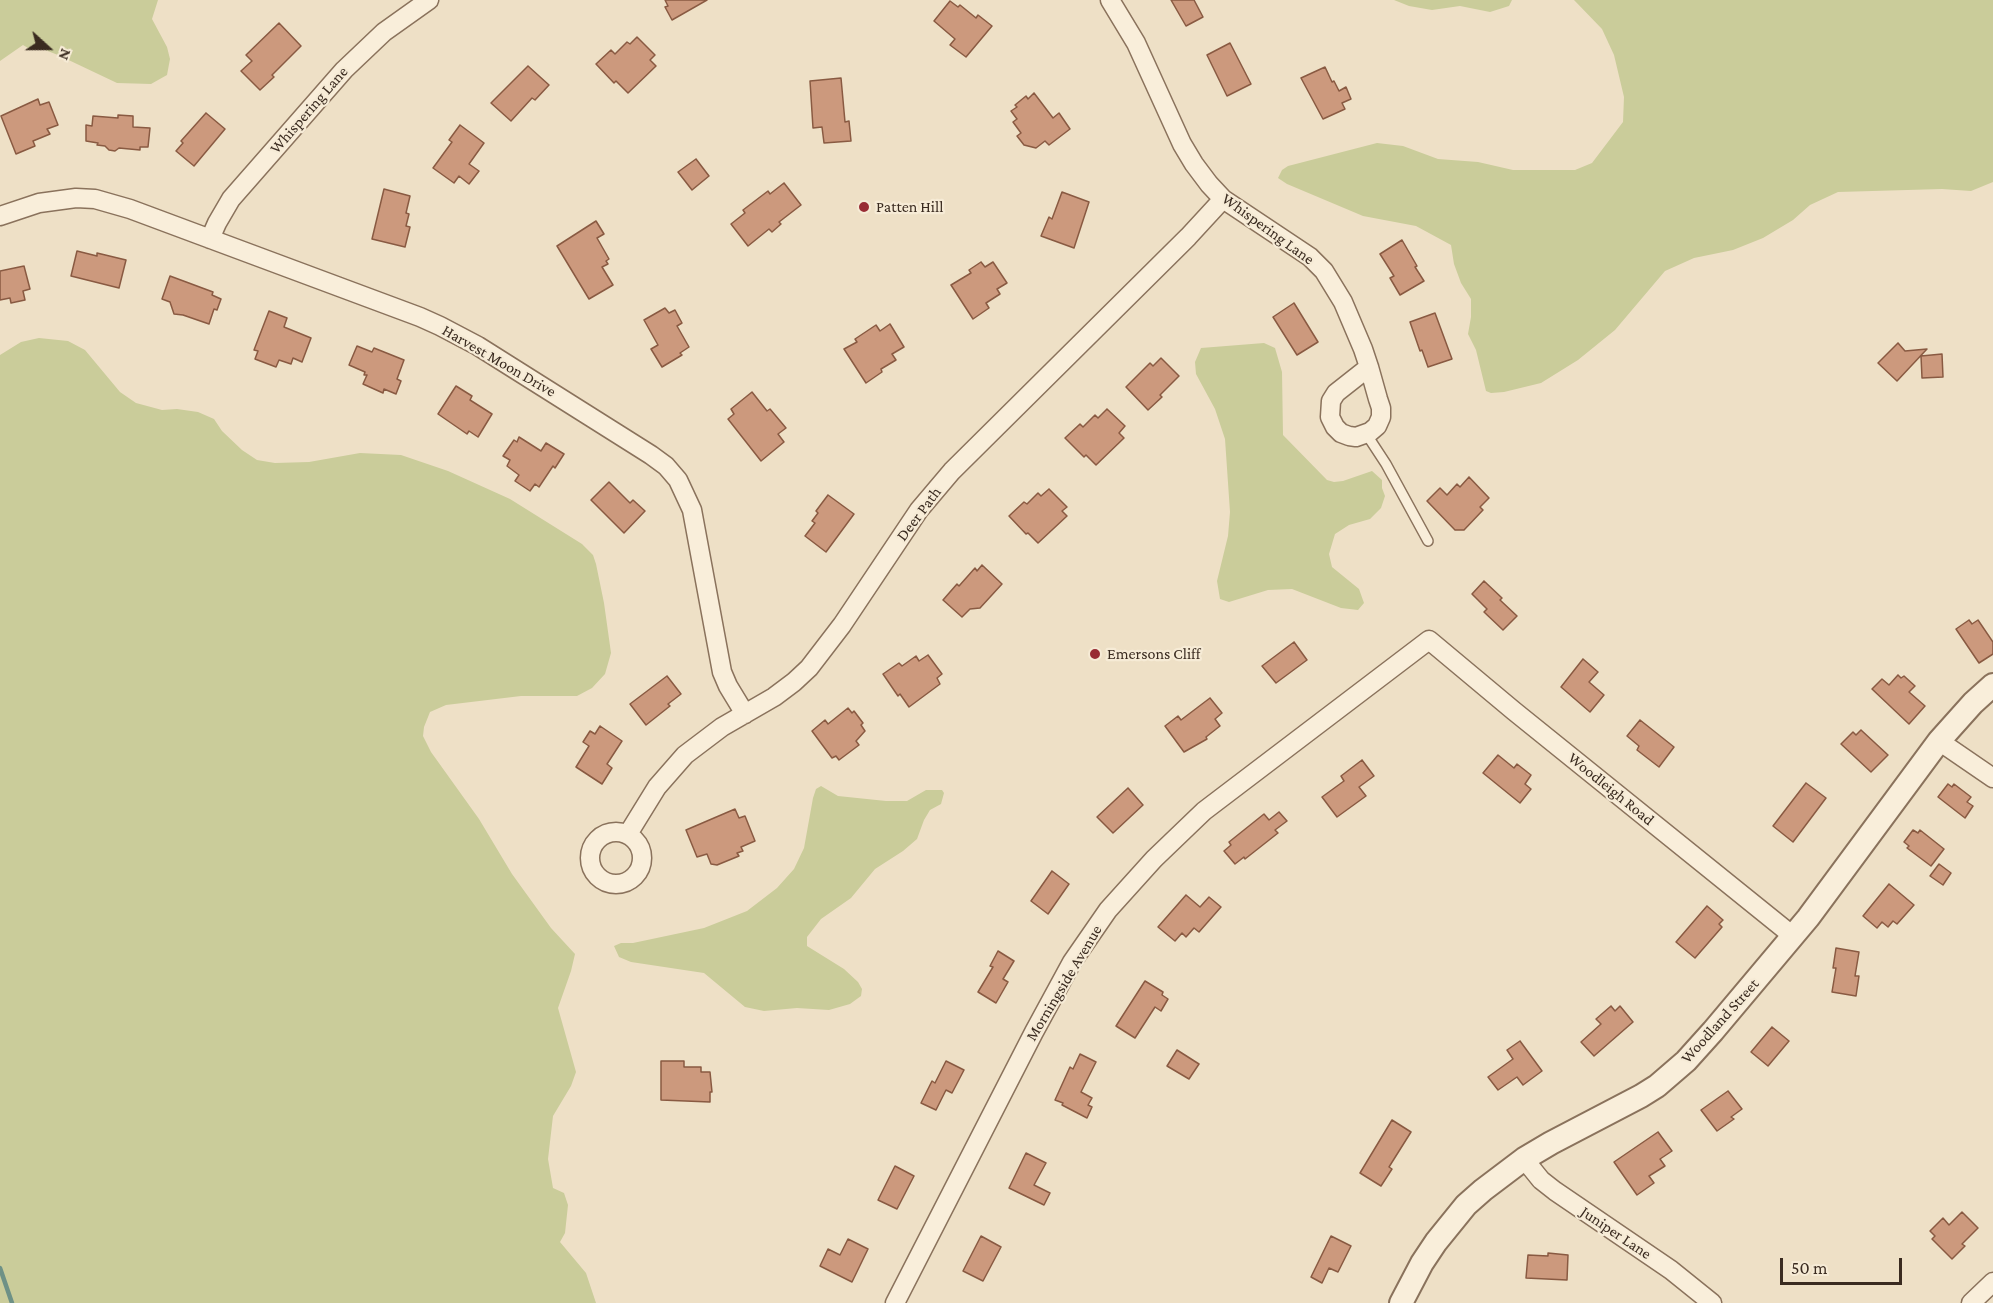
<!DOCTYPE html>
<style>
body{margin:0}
#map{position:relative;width:1993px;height:1303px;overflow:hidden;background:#eee0c6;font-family:"Crimson Pro",serif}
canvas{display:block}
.north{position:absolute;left:18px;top:18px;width:60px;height:60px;-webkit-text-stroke:4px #f6ebd6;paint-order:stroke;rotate:111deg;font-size:16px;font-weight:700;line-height:24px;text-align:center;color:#3a2b20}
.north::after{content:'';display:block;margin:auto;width:21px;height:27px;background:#3a2b20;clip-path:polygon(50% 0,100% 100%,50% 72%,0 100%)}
.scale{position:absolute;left:1780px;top:1258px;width:122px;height:27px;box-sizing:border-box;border:3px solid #3a2b20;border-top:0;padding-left:8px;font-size:18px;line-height:21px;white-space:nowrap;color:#3a2b20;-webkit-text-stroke:4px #f6ebd6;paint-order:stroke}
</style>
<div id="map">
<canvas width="1993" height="1303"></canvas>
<div class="north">N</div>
<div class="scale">50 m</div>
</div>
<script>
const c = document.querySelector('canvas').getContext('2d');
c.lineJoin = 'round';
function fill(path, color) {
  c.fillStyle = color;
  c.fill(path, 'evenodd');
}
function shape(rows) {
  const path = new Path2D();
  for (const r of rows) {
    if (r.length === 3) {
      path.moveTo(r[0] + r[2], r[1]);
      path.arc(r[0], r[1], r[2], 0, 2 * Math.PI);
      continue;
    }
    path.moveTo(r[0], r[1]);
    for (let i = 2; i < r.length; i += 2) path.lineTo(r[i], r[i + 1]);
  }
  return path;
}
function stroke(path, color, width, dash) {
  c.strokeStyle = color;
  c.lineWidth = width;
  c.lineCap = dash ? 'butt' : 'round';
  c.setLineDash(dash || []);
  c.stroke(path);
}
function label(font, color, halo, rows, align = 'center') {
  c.font = font + ' "Crimson Pro",serif';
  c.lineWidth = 4.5;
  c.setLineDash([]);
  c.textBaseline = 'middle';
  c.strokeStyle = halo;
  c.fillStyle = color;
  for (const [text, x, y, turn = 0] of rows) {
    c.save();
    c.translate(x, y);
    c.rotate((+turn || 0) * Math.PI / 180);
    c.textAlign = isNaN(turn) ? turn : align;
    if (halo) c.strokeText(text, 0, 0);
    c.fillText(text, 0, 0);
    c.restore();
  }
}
fill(shape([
 [0,0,158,0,152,19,167,47,170,59,167,75,151,84,117,83,58,55,40,48,28,48,23,45,0,61],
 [1394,0,1512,0,1509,6,1490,12,1460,6,1432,10,1409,6],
 [1574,0,1993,0,1993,182,1971,191,1942,189,1838,192,1810,205,1793,220,1763,238,1733,250,1694,258,1665,271,1615,330,1578,360,1541,383,1504,392,1491,393,1486,391,1476,350,1468,334,1471,317,1471,299,1461,283,1454,264,1451,245,1416,226,1363,216,1287,184,1278,178,1282,170,1288,166,1377,143,1403,146,1438,159,1478,162,1513,170,1575,170,1592,163,1623,122,1624,97,1614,55,1602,29],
 [39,338,68,341,85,350,120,392,136,403,162,410,177,409,198,412,214,419,222,431,242,450,257,460,275,463,309,462,360,453,401,455,448,471,510,499,582,544,593,555,596,564,604,603,611,653,605,674,592,688,577,696,521,696,446,705,430,712,424,727,423,736,431,752,479,819,512,874,551,928,575,954,571,971,558,1008,576,1072,571,1086,553,1116,548,1159,553,1188,564,1193,568,1205,565,1233,560,1242,586,1273,596,1303,0,1303,0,355,21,342],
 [1264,343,1275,348,1282,372,1283,435,1327,480,1334,482,1343,481,1372,471,1382,480,1382,488,1385,496,1381,508,1370,519,1349,525,1335,534,1329,554,1332,567,1359,589,1364,603,1358,610,1341,608,1292,589,1268,590,1229,602,1220,599,1217,581,1228,536,1230,512,1225,439,1215,409,1196,374,1195,362,1201,348],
 [821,786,838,796,886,801,907,801,926,790,942,790,944,793,941,804,930,810,924,820,917,839,903,851,875,869,851,898,821,919,807,937,807,946,844,969,858,982,862,989,861,996,850,1004,829,1010,797,1008,764,1011,745,1007,704,973,631,962,619,957,614,946,621,943,633,943,704,928,747,911,777,888,794,869,804,848,813,798,816,789]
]), '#cacc9a');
stroke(shape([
 [0,1268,12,1303]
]), '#6e9186', 4.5);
const building = shape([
 [665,0,707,0,672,20,665,7,668,6,665,0],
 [1171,0,1194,0,1203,17,1186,26,1171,0],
 [950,1,958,7,960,5,976,18,978,15,992,26,966,57,950,45,955,39,934,21,950,1],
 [279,23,301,46,272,75,274,77,260,90,241,71,252,61,246,55,279,23],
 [637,37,655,55,650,60,656,66,628,93,616,81,614,83,596,64,611,50,615,54,627,42,630,44,637,37],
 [1230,43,1251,84,1227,96,1207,55,1230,43],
 [528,66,549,85,535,100,532,98,511,121,491,103,528,66],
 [1325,67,1332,82,1334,81,1339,91,1346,87,1351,99,1342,103,1345,109,1323,119,1301,78,1325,67],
 [841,78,845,122,849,121,851,141,824,143,822,127,813,128,810,81,841,78],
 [1034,93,1053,118,1059,113,1070,129,1049,145,1045,141,1036,148,1024,145,1017,136,1021,133,1013,122,1017,119,1011,111,1017,107,1015,105,1026,96,1028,99,1034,93],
 [38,99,40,105,49,102,58,125,47,129,50,134,33,141,35,146,16,154,1,116,38,99],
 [206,113,225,129,194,166,176,151,183,143,181,141,206,113],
 [118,115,133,116,133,127,150,128,148,147,140,147,140,150,119,148,115,151,109,150,105,146,97,145,98,143,86,141,86,125,92,126,93,116,118,118,118,115],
 [460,125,484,143,469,164,479,171,469,184,459,176,454,183,433,168,452,142,449,140,460,125],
 [696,159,709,176,692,190,678,172,696,159],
 [784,183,801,205,779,222,781,224,772,232,769,229,748,246,731,224,745,213,743,210,768,191,770,194,784,183],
 [384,189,410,196,406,213,409,214,406,226,410,227,405,247,372,239,384,189],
 [1062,192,1089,202,1074,248,1041,236,1049,217,1052,219,1062,192],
 [596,221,604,234,597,238,609,259,606,261,608,264,602,267,613,285,589,299,557,246,596,221],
 [1402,240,1417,266,1415,267,1424,281,1400,295,1390,278,1394,276,1380,254,1402,240],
 [77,251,97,256,97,253,126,260,119,288,71,276,77,251],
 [981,262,985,267,993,262,1007,283,997,289,1000,294,986,303,989,308,973,319,951,285,971,273,969,270,981,262],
 [24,266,30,289,23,291,25,300,11,303,10,298,0,300,0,271,24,266],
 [170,276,213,292,212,295,221,299,217,310,214,309,209,324,183,315,174,314,170,302,162,299,170,276],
 [1294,303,1318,342,1297,355,1273,317,1294,303],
 [665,308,669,313,675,310,682,323,677,326,689,347,680,353,682,355,662,367,651,349,658,345,644,320,665,308],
 [269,311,287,318,284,327,311,338,302,362,293,358,291,364,279,360,276,367,255,359,258,351,254,350,269,311],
 [1435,313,1452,359,1428,367,1422,350,1420,351,1410,322,1435,313],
 [890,324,904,347,892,354,896,360,881,369,882,372,866,383,844,349,857,342,855,339,876,325,880,331,890,324],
 [1898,343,1905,351,1927,349,1897,381,1878,363,1898,343],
 [357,346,372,352,374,348,404,360,397,379,401,381,396,394,384,389,383,393,363,384,367,375,364,375,365,372,349,365,357,346],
 [1942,354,1943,377,1922,378,1921,356,1942,354],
 [1161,358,1179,376,1160,395,1162,397,1148,410,1126,387,1150,363,1153,366,1161,358],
 [456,386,472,396,470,400,492,414,478,437,469,431,467,434,438,414,456,386],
 [752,392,767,411,770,409,786,428,778,434,784,442,761,461,728,419,734,414,731,409,752,392],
 [1107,409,1125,426,1119,433,1124,438,1096,465,1086,455,1084,457,1065,438,1080,424,1083,427,1095,415,1098,418,1107,409],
 [519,437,541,451,546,443,564,454,555,468,553,466,539,487,535,484,530,491,515,481,519,475,507,466,510,460,503,456,514,440,517,442,519,437],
 [1469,477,1489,498,1480,507,1483,510,1464,530,1455,530,1427,501,1440,488,1447,495,1457,484,1460,487,1469,477],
 [609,482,630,503,633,500,645,511,624,533,591,500,609,482],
 [1049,489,1067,507,1062,511,1067,516,1038,543,1028,533,1026,534,1009,516,1024,502,1027,504,1038,493,1041,496,1049,489],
 [828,495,854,514,826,552,805,536,815,523,812,521,818,513,816,511,828,495],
 [982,565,1002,584,980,608,970,609,962,617,943,600,957,584,959,586,975,568,977,571,982,565],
 [1484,581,1502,598,1500,600,1517,616,1503,630,1484,612,1487,609,1472,594,1484,581],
 [1969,620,1972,624,1978,620,1993,642,1993,654,1979,663,1956,629,1969,620],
 [1294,642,1307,660,1276,683,1262,666,1294,642],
 [928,655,942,674,937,678,940,684,909,707,900,694,898,696,883,674,899,663,902,666,916,656,919,661,928,655],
 [1583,659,1598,672,1589,682,1604,695,1590,712,1561,687,1583,659],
 [1898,675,1901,678,1904,676,1915,686,1909,692,1925,706,1909,724,1872,689,1882,679,1889,685,1898,675],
 [667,676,681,694,668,704,670,706,646,725,630,704,667,676],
 [1210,698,1222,713,1215,719,1220,726,1206,737,1207,739,1184,752,1165,726,1178,716,1181,720,1210,698],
 [848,708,852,713,854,711,863,723,861,725,865,731,856,741,859,745,839,760,836,756,832,758,812,731,825,720,828,724,848,708],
 [1640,720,1674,747,1659,767,1637,750,1639,746,1627,736,1640,720],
 [600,726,622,741,607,764,612,768,602,784,576,767,589,746,583,742,590,731,595,734,600,726],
 [1861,730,1888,755,1871,772,1841,744,1853,732,1856,735,1861,730],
 [1498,755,1514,768,1517,764,1531,775,1525,784,1531,789,1520,803,1483,773,1498,755],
 [1362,760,1374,776,1359,787,1366,796,1337,817,1322,797,1344,781,1341,776,1362,760],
 [1806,783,1826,798,1793,842,1773,826,1806,783],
 [1948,784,1952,787,1954,784,1971,797,1967,802,1973,806,1965,818,1938,797,1948,784],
 [1128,788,1143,805,1113,833,1097,817,1128,788],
 [735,809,739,818,745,816,755,841,741,847,743,851,737,853,739,856,717,865,711,864,707,854,697,857,686,830,735,809],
 [1279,812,1287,821,1275,830,1278,833,1245,859,1244,857,1235,864,1224,851,1231,845,1229,842,1264,814,1269,820,1279,812],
 [1913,830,1918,833,1920,830,1944,849,1931,866,1907,848,1909,846,1904,842,1913,830],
 [1939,864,1951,873,1943,885,1930,876,1939,864],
 [1052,871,1069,884,1048,914,1031,901,1052,871],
 [1889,884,1914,905,1897,924,1893,921,1888,927,1882,922,1877,928,1863,916,1889,884],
 [1186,895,1200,907,1209,897,1221,907,1199,932,1194,928,1186,937,1182,933,1175,941,1158,927,1186,895],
 [1707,906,1723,920,1719,924,1722,927,1695,958,1676,942,1707,906],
 [1836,948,1859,952,1855,976,1859,976,1856,996,1832,992,1836,968,1833,968,1836,948],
 [998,951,1014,961,1003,979,1008,982,996,1003,978,992,993,967,990,966,998,951],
 [1145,981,1163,992,1162,995,1168,999,1161,1011,1155,1007,1135,1038,1116,1026,1145,981],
 [1611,1006,1615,1011,1620,1006,1633,1022,1594,1056,1581,1042,1601,1024,1596,1019,1611,1006],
 [1772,1027,1789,1041,1768,1066,1751,1052,1772,1027],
 [1520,1041,1542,1071,1523,1085,1517,1077,1498,1090,1488,1077,1513,1059,1507,1050,1520,1041],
 [1177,1050,1199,1064,1189,1079,1167,1066,1177,1050],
 [1080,1054,1096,1062,1081,1092,1092,1098,1088,1105,1092,1107,1087,1118,1062,1105,1063,1103,1055,1100,1070,1067,1073,1069,1080,1054],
 [661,1061,684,1061,684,1067,701,1067,701,1072,710,1072,712,1092,710,1092,710,1102,661,1100,661,1061],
 [946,1061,964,1070,952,1093,946,1090,936,1110,921,1103,932,1081,935,1083,946,1061],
 [1728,1091,1742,1109,1731,1117,1734,1119,1717,1131,1701,1110,1728,1091],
 [1392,1120,1411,1132,1389,1167,1392,1169,1381,1186,1360,1173,1392,1120],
 [1658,1132,1672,1151,1660,1159,1665,1166,1649,1176,1654,1183,1637,1195,1614,1162,1658,1132],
 [1026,1153,1046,1163,1034,1185,1050,1193,1044,1205,1009,1188,1026,1153],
 [895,1166,914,1176,897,1209,878,1200,895,1166],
 [1962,1212,1978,1228,1962,1244,1965,1246,1952,1259,1932,1239,1935,1236,1930,1231,1943,1218,1949,1225,1962,1212],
 [981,1236,1001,1247,983,1281,963,1271,981,1236],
 [1331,1236,1351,1246,1338,1272,1329,1268,1322,1283,1311,1277,1331,1236],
 [848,1239,868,1249,852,1282,820,1266,828,1249,840,1255,848,1239],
 [1548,1253,1568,1255,1567,1280,1526,1278,1528,1255,1548,1256,1548,1253]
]);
fill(building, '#cc997d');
stroke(building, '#895a42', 1.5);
const service = shape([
 [1367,435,1386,464,1428,541]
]);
const minor = shape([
 [1110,0,1136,43,1182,144,1194,164,1209,184,1223,199,1310,257,1324,271,1343,302,1363,349,1369,367,1378,399,1381,408,1381,417,1377,426,1370,432,1356,437,1349,436,1341,433,1335,427,1330,417,1331,401,1336,393,1369,367],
 [0,216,39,203,76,198,95,199,130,209,420,317,440,326,478,346,651,455,666,466,678,480,692,510,722,672,728,686,745,714],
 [210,239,217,223,231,199,344,70,384,32,429,0],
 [1939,741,1993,778],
 [616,858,26],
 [628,834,657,787,685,755,722,727,774,697,794,682,809,668,842,625,919,510,952,471,1188,237,1223,199],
 [1524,1159,1541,1180,1555,1191,1671,1270,1712,1303],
 [895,1303,1034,1032,1072,962,1108,910,1154,859,1204,811,1429,640,1514,711,1793,936],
 [1971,1303,1993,1282]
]);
const tertiary = shape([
 [1401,1303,1422,1263,1436,1242,1466,1205,1483,1190,1524,1159,1551,1143,1641,1096,1657,1086,1686,1061,1713,1031,1808,918,1939,741,1973,703,1993,685]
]);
stroke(service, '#8a725c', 12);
stroke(minor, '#8a725c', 21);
stroke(tertiary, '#8a725c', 26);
stroke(service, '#f9eeda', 9);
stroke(minor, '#f9eeda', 18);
stroke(tertiary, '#f9eeda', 22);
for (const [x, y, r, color] of [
 [864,207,6,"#982c34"],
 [1095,654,6,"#982c34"]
]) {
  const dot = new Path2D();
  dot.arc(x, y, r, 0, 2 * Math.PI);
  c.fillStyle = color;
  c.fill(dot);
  stroke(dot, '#f6ebd6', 2);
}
label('16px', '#3a2b20', '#f6ebd6', [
 ["Whispering Lane",309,110,-49],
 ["Whispering Lane",1268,229,36],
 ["Harvest Moon Drive",499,361,30],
 ["Deer Path",919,514,-53],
 ["Woodleigh Road",1611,789,39],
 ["Morningside Avenue",1064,983,-59],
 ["Woodland Street",1720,1021,-48],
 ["Juniper Lane",1616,1233,34]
]);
label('16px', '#3a2b20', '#f6ebd6', [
 ["Patten Hill",876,207],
 ["Emersons Cliff",1107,654]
], 'left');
</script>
